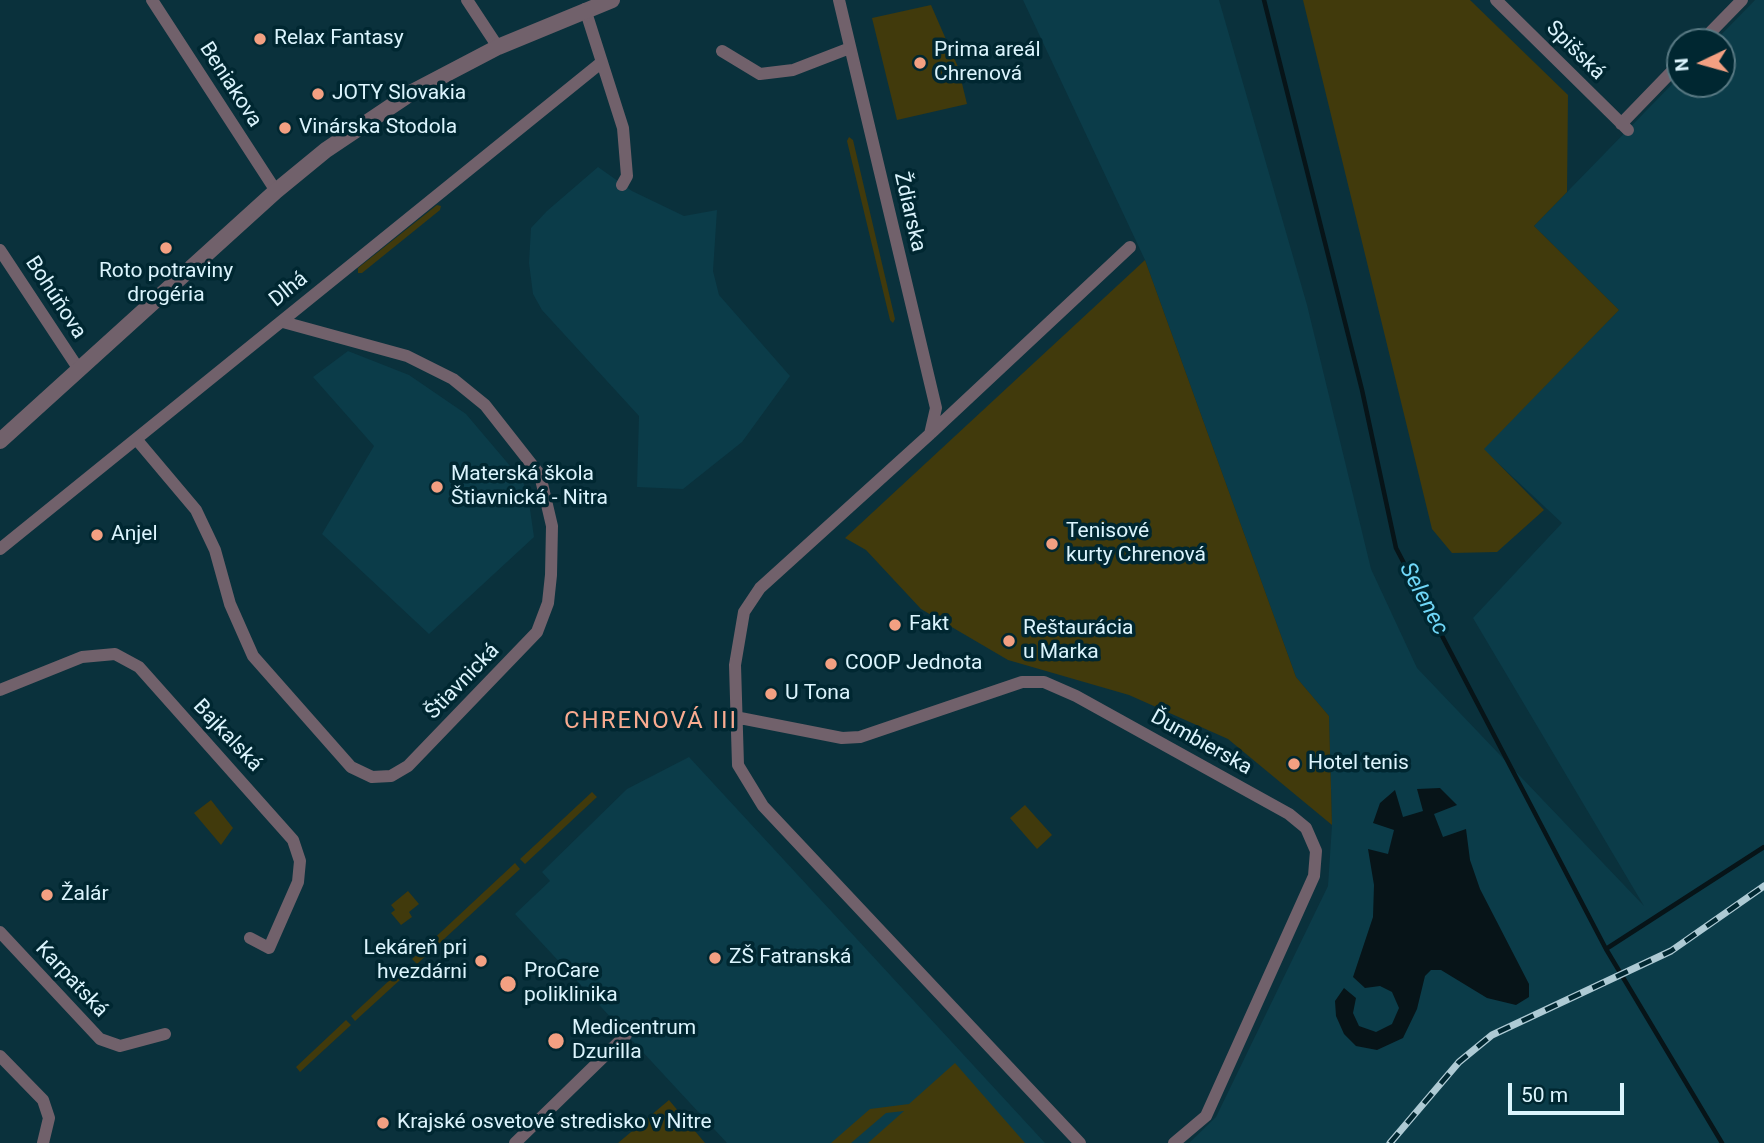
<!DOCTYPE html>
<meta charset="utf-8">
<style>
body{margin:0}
#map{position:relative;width:1764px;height:1143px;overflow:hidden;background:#0a313c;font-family:Roboto,sans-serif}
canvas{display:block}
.north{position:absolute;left:1666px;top:28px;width:70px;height:70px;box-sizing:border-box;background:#002731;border:2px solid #587983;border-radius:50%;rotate:265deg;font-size:19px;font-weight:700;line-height:28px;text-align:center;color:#dbf4fd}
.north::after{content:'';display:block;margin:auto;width:24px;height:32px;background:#f3a082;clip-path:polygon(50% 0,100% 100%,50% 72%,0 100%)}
.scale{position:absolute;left:1508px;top:1083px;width:116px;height:32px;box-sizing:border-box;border:4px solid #dbf4fd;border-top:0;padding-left:9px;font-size:21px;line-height:24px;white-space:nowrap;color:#dbf4fd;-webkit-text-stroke:5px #002731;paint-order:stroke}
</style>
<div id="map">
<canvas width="1764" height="1143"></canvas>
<div class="north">N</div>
<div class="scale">50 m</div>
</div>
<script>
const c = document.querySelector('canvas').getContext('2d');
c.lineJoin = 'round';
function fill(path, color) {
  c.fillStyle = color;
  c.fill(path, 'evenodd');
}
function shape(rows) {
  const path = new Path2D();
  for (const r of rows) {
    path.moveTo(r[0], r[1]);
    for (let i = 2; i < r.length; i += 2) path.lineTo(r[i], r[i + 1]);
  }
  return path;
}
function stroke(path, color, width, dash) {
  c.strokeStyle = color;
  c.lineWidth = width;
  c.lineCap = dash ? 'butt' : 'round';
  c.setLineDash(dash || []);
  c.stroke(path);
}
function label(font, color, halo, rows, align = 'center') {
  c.font = font + ' Roboto,sans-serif';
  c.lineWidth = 7;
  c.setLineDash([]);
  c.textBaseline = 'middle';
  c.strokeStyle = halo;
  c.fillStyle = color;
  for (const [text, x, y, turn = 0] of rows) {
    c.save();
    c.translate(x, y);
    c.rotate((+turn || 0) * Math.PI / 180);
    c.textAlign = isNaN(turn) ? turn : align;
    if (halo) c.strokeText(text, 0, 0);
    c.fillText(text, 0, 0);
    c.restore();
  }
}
fill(shape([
 [1023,0,1219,0,1307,305,1371,569,1417,668,1644,906,1473,618,1562,523,1483,449,1619,310,1534,226,1680,76,1680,84,1722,84,1722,42,1714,42,1755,0,1764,0,1764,1143,1189,1143,1216,1117,1328,886,1332,825,1329,716,1296,677,1145,260],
 [598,167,632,191,684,216,717,210,713,271,719,295,790,376,742,442,683,489,637,487,639,416,542,310,533,294,529,263,531,228,547,211],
 [348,351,409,375,466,414,522,480,528,495,534,537,429,634,322,534,374,446,313,377],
 [689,757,1045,1143,727,1143,515,914,550,881,542,872,627,789]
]), '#0b3c49');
fill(shape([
 [1303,0,1470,0,1568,95,1567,192,1534,226,1619,310,1484,449,1544,510,1497,552,1452,553,1432,529],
 [931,5,958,67,967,104,897,120,872,18],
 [849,137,853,140,895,319,893,323,890,320,847,141],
 [437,205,441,206,440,210,362,273,358,273,358,268],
 [1145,260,1296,677,1329,716,1332,825,1228,739,1129,695,1008,660,921,609,866,550,845,538],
 [592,792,597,797,525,864,520,859],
 [211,800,233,828,221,845,194,813],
 [1025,805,1052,835,1037,849,1010,818],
 [515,863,520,869,417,964,412,959],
 [408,891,419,904,409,912,412,917,401,925,391,913,395,910,391,905],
 [407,964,412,969,355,1021,351,1016],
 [346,1020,351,1025,300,1072,296,1067],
 [955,1063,1025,1143,868,1143,904,1111,886,1113,851,1143,831,1143,870,1109,909,1104],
 [669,1100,705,1143,618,1143]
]), '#413a0c');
fill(shape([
 [1440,788,1457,805,1434,814,1443,837,1466,829,1470,860,1480,889,1529,984,1529,997,1516,1005,1487,998,1441,970,1431,970,1425,976,1417,1009,1403,1038,1377,1050,1356,1046,1344,1034,1336,1016,1335,1001,1344,988,1356,998,1353,1013,1359,1026,1376,1032,1392,1024,1399,1008,1392,992,1380,986,1365,988,1353,977,1373,917,1374,885,1368,849,1388,854,1394,830,1373,823,1380,803,1395,790,1403,817,1423,811,1417,789]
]), '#071418');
stroke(shape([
 [1264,0,1362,390,1396,548,1606,949,1722,1143],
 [1606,949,1764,847]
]), '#071418', 4.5);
stroke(shape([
 [152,0,276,191],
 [467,0,498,47],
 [839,0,936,408,930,434,760,588,744,612,735,665,738,765,763,806,1080,1143],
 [1496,0,1628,130],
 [585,9,623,128,627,176,622,185],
 [1701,42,1742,0],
 [722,51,760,74,793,70,850,48],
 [1621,124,1680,63],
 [0,250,78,368],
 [931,433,1130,247],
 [137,440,196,510,215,550,230,604,253,656,351,767,372,777,391,776,408,766,537,632,548,603,551,575,552,526,540,475,485,405,453,379,407,356,283,322],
 [0,549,602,62],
 [0,690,82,657,115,654,139,667,293,840,300,861,298,882,269,948,250,938],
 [735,717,842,738,860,737,1022,682,1044,682,1076,696,1289,814,1306,828,1316,851,1314,876,1206,1116,1174,1143],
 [0,932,100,1039,120,1046,165,1034],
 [0,1056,43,1100,49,1118,43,1143],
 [515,1143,626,1035]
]), '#71616b', 12);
stroke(shape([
 [0,441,276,191,326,150,414,91,498,47,612,0]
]), '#71616b', 16);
const rail = shape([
 [1390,1143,1459,1062,1492,1035,1671,951,1764,886]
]);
stroke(rail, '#aecad4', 7);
stroke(rail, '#002731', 4.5, [13]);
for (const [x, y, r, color] of [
 [260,39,7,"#f3a082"],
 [920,63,7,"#f3a082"],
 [318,94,7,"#f3a082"],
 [285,128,7,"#f3a082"],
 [166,248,7,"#f3a082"],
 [437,487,7,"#f3a082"],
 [97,535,7,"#f3a082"],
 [1052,544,7,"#f3a082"],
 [895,625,7,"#f3a082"],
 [1009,641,7,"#f3a082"],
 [831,664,7,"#f3a082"],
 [771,694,7,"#f3a082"],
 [1294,764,7,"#f3a082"],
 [47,895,7,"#f3a082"],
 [715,958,7,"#f3a082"],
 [481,961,7,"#f3a082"],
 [508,984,9,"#f3a082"],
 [556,1041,9,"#f3a082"],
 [383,1123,7,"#f3a082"]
]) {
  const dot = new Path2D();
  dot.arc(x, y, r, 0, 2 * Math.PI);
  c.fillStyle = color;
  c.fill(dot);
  stroke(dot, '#002731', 2.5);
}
label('21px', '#dbf4fd', '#002731', [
 ["Relax Fantasy",274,39],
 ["Prima areál",934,51],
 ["Chrenová",934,75],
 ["JOTY Slovakia",332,94],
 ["Vinárska Stodola",299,128],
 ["Roto potraviny",166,272,"center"],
 ["drogéria",166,296,"center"],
 ["Materská škola",451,475],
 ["Štiavnická - Nitra",451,499],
 ["Tenisové",1066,532],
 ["kurty Chrenová",1066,556],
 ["Anjel",111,535],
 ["Fakt",909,625],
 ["Reštaurácia",1023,629],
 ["u Marka",1023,653],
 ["COOP Jednota",845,664],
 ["U Tona",785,694],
 ["Hotel tenis",1308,764],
 ["Žalár",61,895],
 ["Lekáreň pri",467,949,"right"],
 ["hvezdárni",467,973,"right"],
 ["ZŠ Fatranská",729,958],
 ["ProCare",524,972],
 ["poliklinika",524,996],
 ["Medicentrum",572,1029],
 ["Dzurilla",572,1053],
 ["Krajské osvetové stredisko v Nitre",397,1123]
], 'left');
label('21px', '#dbf4fd', '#002731', [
 ["Spišská",1575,51,45],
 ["Beniakova",230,85,57],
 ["Ždiarska",909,212,77],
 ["Dlhá",289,290,-39],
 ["Bohúňova",55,298,57],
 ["Štiavnická",463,682,-46],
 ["Bajkalská",227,736,47],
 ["Ďumbierska",1201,743,29],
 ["Karpatská",71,980,47]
]);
label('italic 23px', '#6fd7f8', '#002731', [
 ["Selenec",1423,599,62]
]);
c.letterSpacing = '2px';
label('24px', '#f9ab90', '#002731', [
 ["CHRENOVÁ III",651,722]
]);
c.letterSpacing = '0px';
</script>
